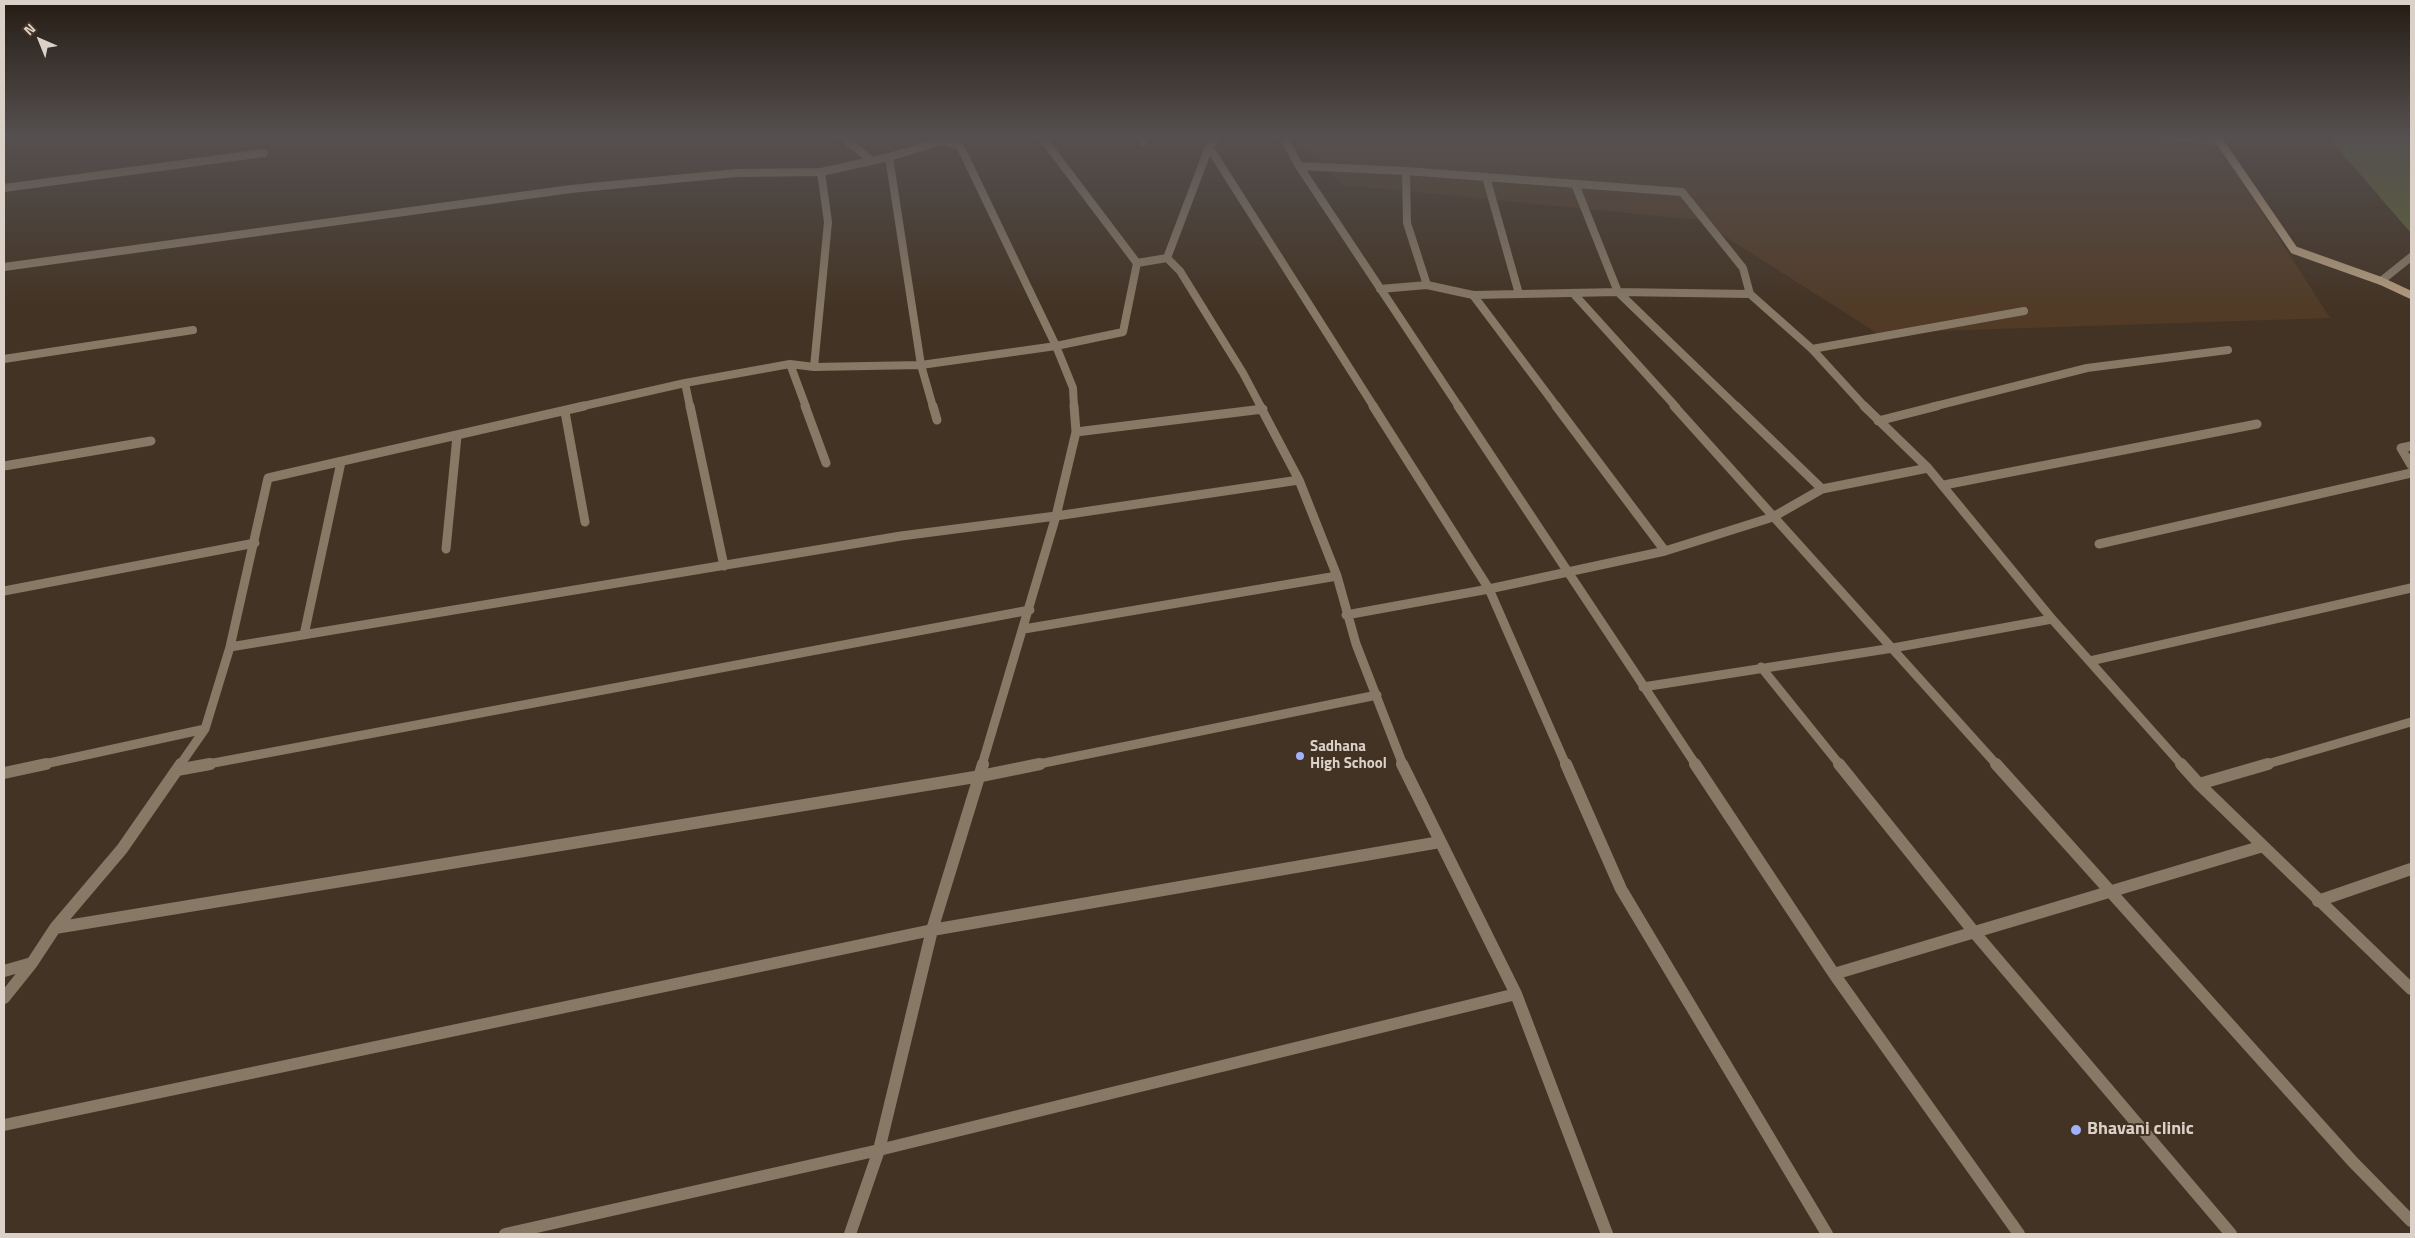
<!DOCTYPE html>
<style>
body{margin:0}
#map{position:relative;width:2415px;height:1238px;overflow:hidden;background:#433324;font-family:"Titillium Web",sans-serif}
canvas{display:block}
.frame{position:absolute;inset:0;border:5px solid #dcd1c8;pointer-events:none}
.north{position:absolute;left:15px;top:15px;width:50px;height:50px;-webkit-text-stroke:4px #433324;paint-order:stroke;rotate:316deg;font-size:14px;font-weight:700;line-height:20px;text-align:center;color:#dcd1c8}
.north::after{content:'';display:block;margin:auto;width:18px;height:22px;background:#dcd1c8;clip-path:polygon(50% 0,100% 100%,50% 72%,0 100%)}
</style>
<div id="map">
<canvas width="2415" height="1238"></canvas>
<div class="frame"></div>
<div class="north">N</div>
</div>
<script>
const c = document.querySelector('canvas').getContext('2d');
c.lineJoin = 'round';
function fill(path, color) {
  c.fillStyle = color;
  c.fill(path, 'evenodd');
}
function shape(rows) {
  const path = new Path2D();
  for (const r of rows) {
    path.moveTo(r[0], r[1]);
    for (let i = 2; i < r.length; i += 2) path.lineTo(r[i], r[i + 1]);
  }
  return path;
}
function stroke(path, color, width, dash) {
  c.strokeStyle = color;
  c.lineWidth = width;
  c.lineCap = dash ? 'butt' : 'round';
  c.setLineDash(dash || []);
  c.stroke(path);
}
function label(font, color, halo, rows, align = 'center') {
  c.font = font + ' "Titillium Web",sans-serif';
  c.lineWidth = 4;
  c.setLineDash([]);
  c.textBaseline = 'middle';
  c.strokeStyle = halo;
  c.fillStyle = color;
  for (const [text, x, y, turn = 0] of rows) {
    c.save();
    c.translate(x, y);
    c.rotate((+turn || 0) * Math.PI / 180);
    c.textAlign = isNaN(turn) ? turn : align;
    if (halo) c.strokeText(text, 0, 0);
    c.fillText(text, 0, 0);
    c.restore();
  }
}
fill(shape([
 [1290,136,2213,136,2330,318,1877,333,1699,220,1343,185]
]), '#513b27');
fill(shape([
 [2328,136,2411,136,2411,233,2327,136]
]), '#5d6337');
stroke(shape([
 [841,136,872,161],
 [1041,136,1137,263],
 [1140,136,1143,142],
 [1283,136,1299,166,1459,407],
 [2160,136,2220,141],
 [942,140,960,146,1056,346,1073,388,1074,407],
 [1209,147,1374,407],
 [889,157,921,365,933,407],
 [1299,166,1406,171,1682,192,1743,268,1750,294,1812,349,1865,407],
 [1406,171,1407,223,1427,285],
 [1486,177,1519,294],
 [1575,184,1618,292,1737,407],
 [4,188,264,153],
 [1167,258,1180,271,1243,373,1261,407],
 [4,267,571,189,736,173,821,172,889,157,958,136],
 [2381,281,2411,257],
 [1380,289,1427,285,1473,295,1618,292,1750,294],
 [1573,293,1676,407],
 [1473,295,1557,407],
 [1812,349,2024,311],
 [4,359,193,330],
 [790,364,806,407],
 [814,367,828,222,821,172],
 [685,383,690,407],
 [579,407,685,383,790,364,814,367,921,365,1056,346,1123,332,1137,263,1167,258,1209,147,1218,136],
 [1932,407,2087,368,2228,350]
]), '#877966', 8);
stroke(shape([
 [690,406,724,566],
 [805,406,826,463],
 [933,406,937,420],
 [1260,406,1299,480,1337,576,1356,644,1403,765],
 [1373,406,1489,589,1665,551,1773,517,1822,489],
 [1458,406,1696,765],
 [1556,406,1665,551],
 [1674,406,1997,765],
 [1736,406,1822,489,1928,468],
 [1864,406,1928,468,2052,619,2182,765],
 [565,412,585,522],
 [1878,421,1937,406],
 [1076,432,1263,409],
 [2411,446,2401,448,2411,465],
 [4,466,151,441],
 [1944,485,2257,424],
 [2099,544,2411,473],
 [446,549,457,436],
 [4,591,255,543],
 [1346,615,1489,589,1566,765],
 [1024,629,1337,576],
 [304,635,341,462],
 [230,647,901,536,1056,516,1299,480],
 [2090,661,2411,588],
 [1761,667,1840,765],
 [1643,687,1893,648,2052,619],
 [40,765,205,729],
 [180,765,205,729,230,647,268,478,584,406],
 [203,765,1030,610],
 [982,765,1056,516,1076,432,1074,406],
 [1034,765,1377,695],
 [2264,765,2411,722]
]), '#877966', 9);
stroke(shape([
 [1402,764,1516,994,1607,1234],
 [1566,764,1621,889,1827,1234],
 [1695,764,1834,974,2019,1234],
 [1839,764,1974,932,2231,1234],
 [1996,764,2353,1162,2411,1221],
 [2181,764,2199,784,2411,989],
 [177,770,210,764],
 [4,773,46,764],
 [2199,784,2268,764],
 [2318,901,2411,869],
 [55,928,981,776,1040,764],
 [4,971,32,963],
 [1834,974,2263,846],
 [4,998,32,963,55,928,122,849,181,764],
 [4,1125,932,930,1440,842],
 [505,1234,879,1150,1516,994],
 [850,1234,879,1150,932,930,983,764]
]), '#877966', 12);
stroke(shape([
 [2216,136,2294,250,2381,281,2411,295]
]), '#b59e80', 8);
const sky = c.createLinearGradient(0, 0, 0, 310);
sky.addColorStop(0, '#251c14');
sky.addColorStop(0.44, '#555050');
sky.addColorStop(1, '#55505000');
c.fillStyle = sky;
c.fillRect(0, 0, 2415, 310);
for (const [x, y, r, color] of [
 [1300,756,5,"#9fb3fd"],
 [2076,1130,6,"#9fb3fd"]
]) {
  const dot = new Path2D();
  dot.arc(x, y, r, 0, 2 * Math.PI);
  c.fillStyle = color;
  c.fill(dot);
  stroke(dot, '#433324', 2);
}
label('bold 15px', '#dcd1c8', '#433324', [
 ["Sadhana",1310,747],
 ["High School",1310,764]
], 'left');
label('bold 18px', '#dcd1c8', '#433324', [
 ["Bhavani clinic",2087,1130]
], 'left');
</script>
